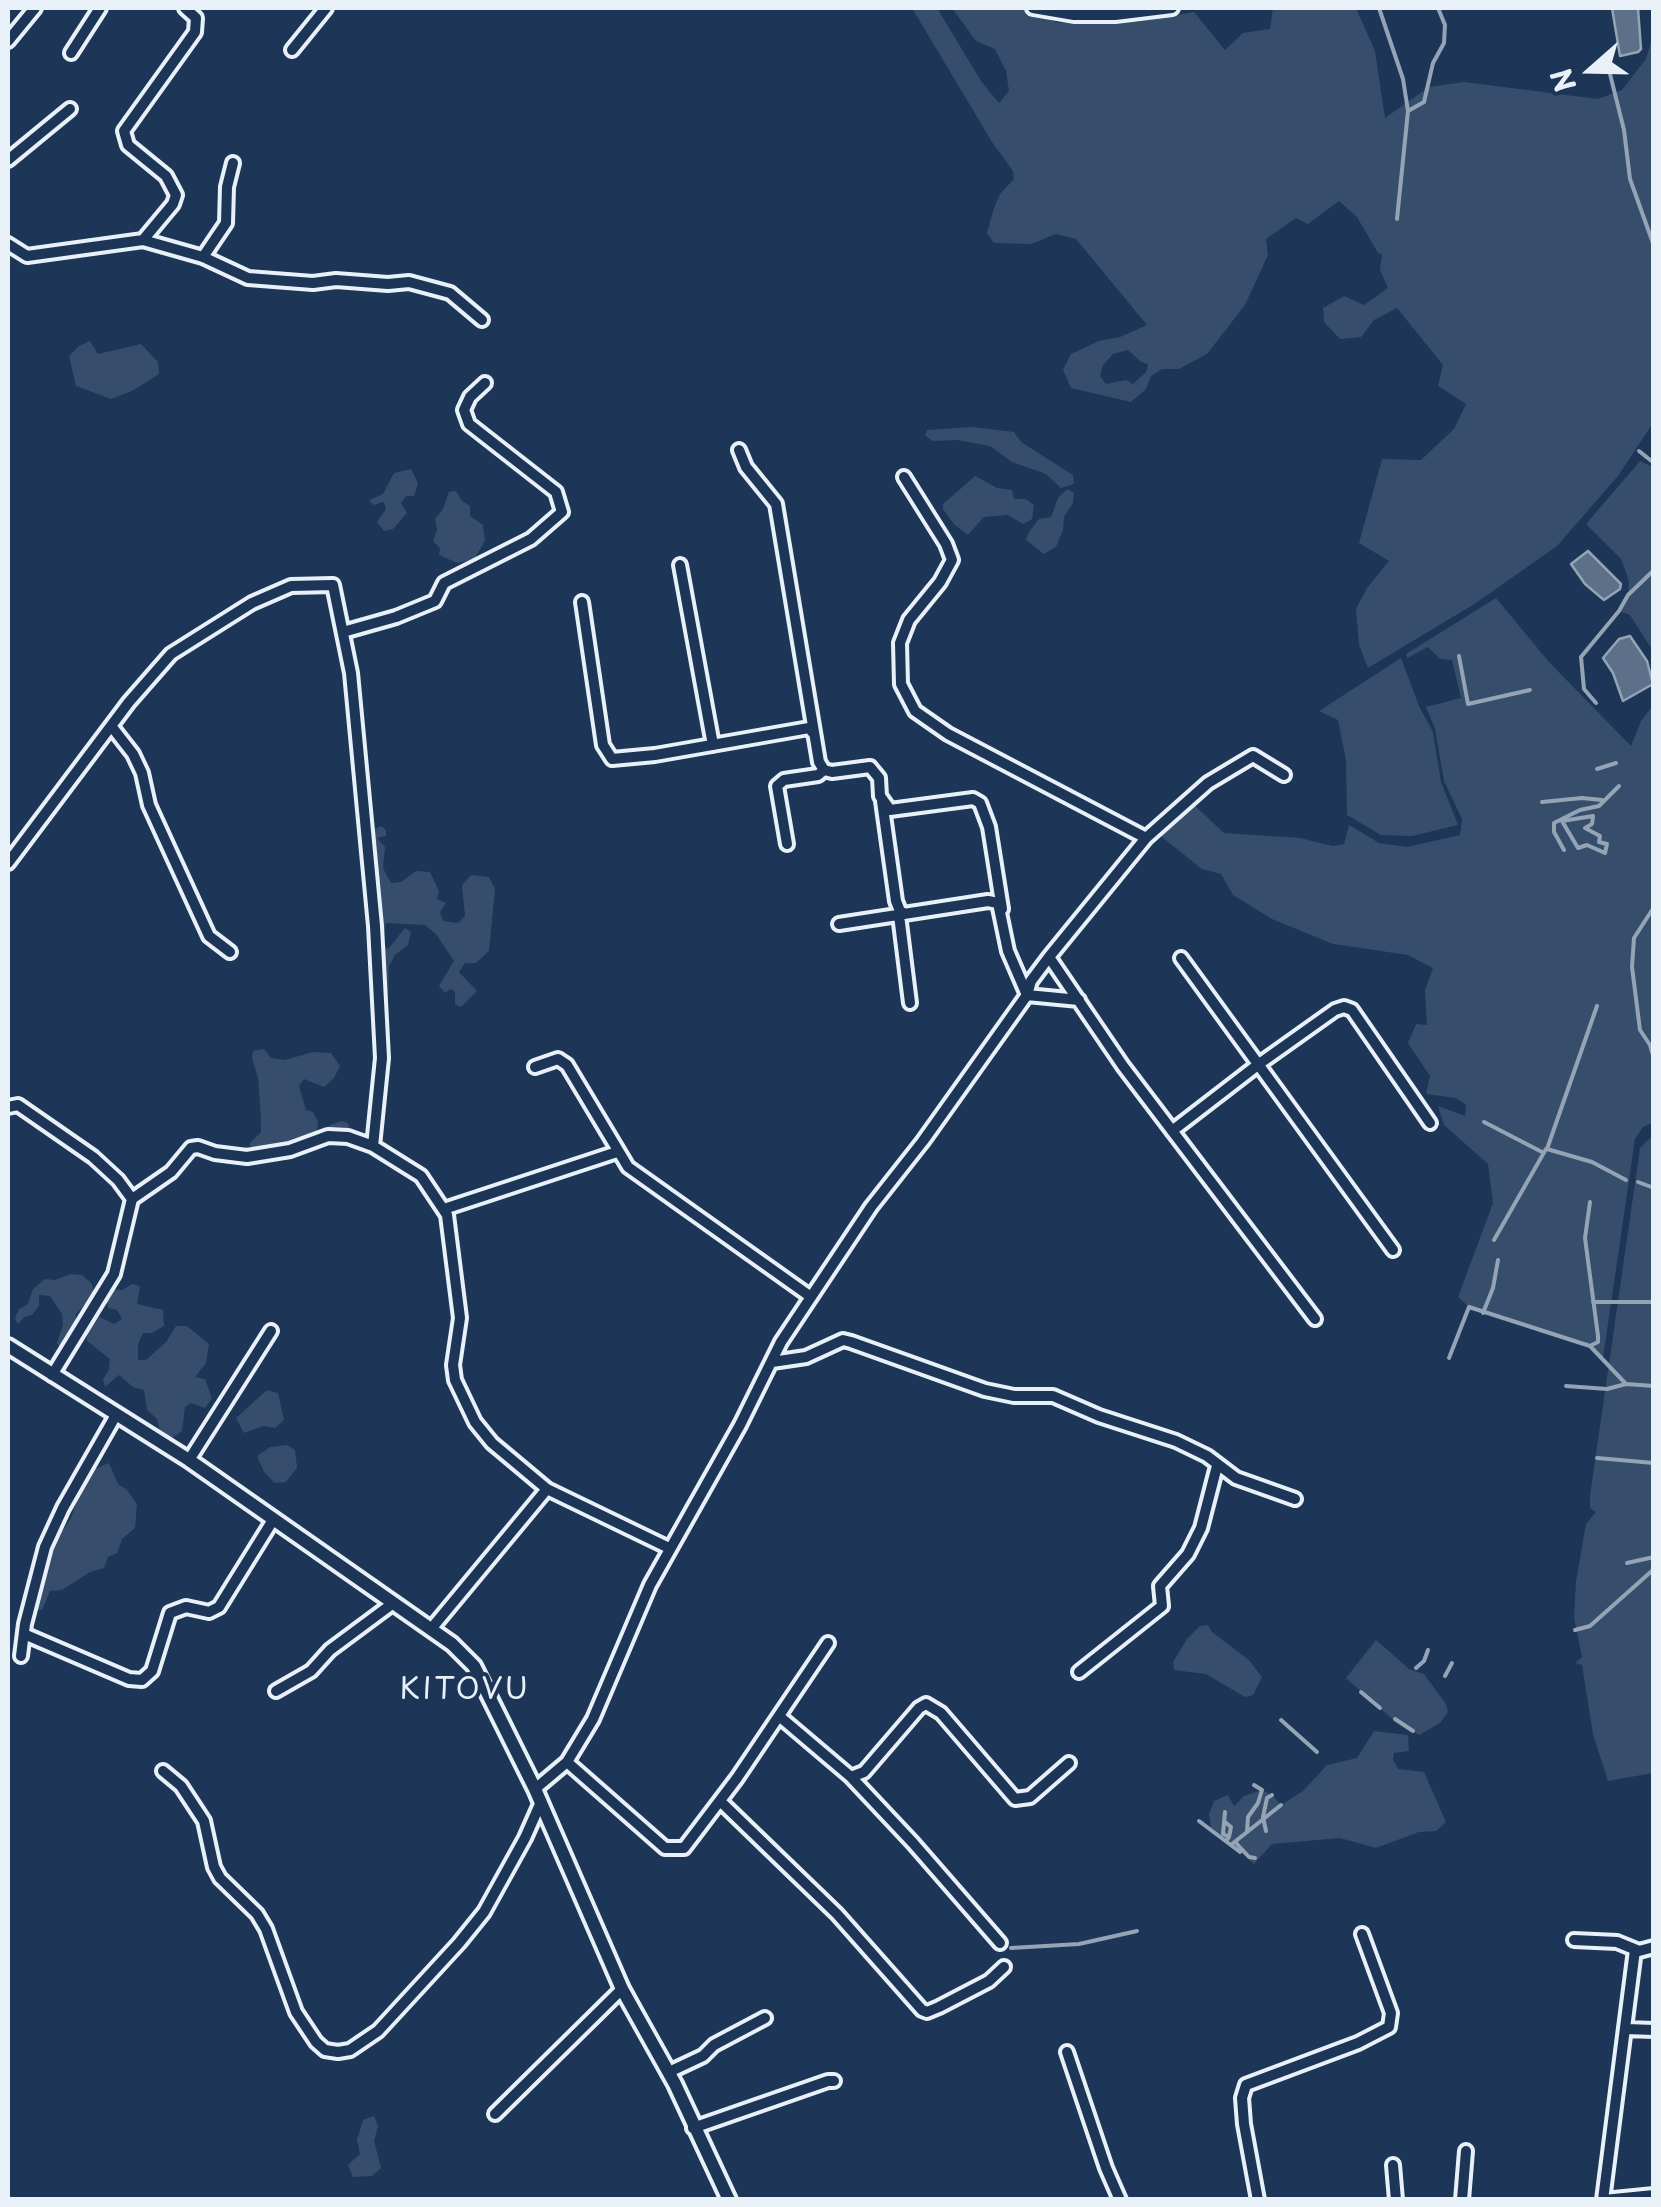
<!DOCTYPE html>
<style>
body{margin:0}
#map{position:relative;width:1661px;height:2207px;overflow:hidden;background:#1d3557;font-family:"Playpen Sans",sans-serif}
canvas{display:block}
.frame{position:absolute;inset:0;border:10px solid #e8f1f8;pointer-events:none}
.north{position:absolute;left:1541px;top:20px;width:100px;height:100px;-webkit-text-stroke:8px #1d3557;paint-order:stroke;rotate:250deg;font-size:28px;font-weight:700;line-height:40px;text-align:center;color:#e8f1f8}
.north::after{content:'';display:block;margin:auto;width:35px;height:45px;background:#e8f1f8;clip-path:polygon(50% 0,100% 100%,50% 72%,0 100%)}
</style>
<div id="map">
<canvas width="1661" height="2207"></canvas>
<div class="frame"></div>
<div class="north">N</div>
</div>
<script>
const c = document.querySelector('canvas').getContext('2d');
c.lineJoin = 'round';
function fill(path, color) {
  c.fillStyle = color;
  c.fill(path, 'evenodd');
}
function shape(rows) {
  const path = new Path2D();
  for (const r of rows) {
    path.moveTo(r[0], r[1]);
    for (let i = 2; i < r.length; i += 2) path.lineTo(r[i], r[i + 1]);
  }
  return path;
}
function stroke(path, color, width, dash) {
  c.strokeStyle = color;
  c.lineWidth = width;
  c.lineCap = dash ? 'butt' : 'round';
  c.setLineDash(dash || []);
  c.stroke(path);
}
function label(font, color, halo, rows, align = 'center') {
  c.font = font + ' "Playpen Sans",sans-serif';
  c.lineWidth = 8;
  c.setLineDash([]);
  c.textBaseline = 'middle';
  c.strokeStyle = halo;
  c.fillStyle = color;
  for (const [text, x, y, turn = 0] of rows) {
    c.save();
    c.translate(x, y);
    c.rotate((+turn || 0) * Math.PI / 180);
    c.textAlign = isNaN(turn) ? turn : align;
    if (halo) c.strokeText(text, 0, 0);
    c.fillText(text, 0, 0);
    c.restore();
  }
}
fill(shape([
 [912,8,937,8,981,81,999,103,1009,91,1006,71,995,49,976,41,952,8,1021,8,1034,15,1059,23,1079,20,1147,20,1194,12,1225,50,1243,33,1270,29,1273,8,1356,8,1375,51,1385,118,1429,87,1464,82,1598,99,1622,90,1646,59,1652,38,1651,8,1653,8,1653,423,1618,476,1557,546,1476,603,1368,668,1359,645,1356,609,1367,588,1389,561,1359,543,1382,459,1421,460,1454,429,1466,404,1438,386,1443,365,1397,308,1374,320,1361,337,1340,339,1324,322,1323,308,1344,296,1364,305,1388,288,1380,270,1382,254,1378,253,1357,217,1339,201,1308,224,1296,218,1266,239,1268,255,1245,305,1207,354,1179,369,1162,369,1151,376,1146,389,1131,402,1071,388,1063,370,1071,354,1099,341,1120,337,1147,325,1076,239,1056,234,1031,244,994,243,987,233,994,208,1000,194,1014,179,1013,171,992,142],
 [1128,350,1141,362,1148,364,1146,372,1133,384,1126,380,1106,384,1100,376,1103,365,1113,354],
 [90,341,98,354,141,344,158,362,159,374,134,390,111,399,76,386,69,356,79,346],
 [972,427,1014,432,1021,442,1073,475,1074,484,1061,488,1046,474,1012,462,990,446,957,440,932,441,925,435,927,430],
 [1640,461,1651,466,1653,475,1653,651,1630,615,1619,611,1628,595,1629,581,1621,559,1586,524],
 [411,469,418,483,414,496,406,496,401,503,407,513,393,529,384,531,377,522,386,509,384,502,373,505,369,500,383,494,394,473],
 [975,476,997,488,1012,490,1014,499,1026,499,1034,505,1032,519,1023,524,1008,515,984,517,968,535,954,524,943,509,943,504],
 [1067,489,1074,493,1073,503,1064,517,1063,530,1056,547,1044,554,1026,540,1029,532,1039,519,1051,517,1058,498],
 [456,491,462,501,470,506,470,516,483,525,485,541,474,559,457,563,439,555,440,548,433,541,437,530,435,519,443,509,449,492],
 [1496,598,1549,662,1631,746,1641,721,1653,705,1653,1123,1643,1127,1635,1139,1603,1358,1590,1346,1469,1307,1458,1297,1493,1203,1488,1164,1444,1125,1438,1106,1465,1116,1466,1105,1456,1098,1426,1094,1430,1076,1408,1043,1416,1024,1427,1025,1425,990,1433,968,1408,955,1333,944,1272,919,1233,895,1221,874,1202,869,1157,833,1190,801,1224,833,1300,838,1333,846,1344,844,1349,825,1379,843,1407,847,1460,835,1462,819,1444,781,1435,729,1426,707,1461,698,1452,660,1440,659,1428,647,1407,658,1406,654],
 [1401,658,1419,706,1433,732,1441,782,1458,825,1412,836,1381,835,1347,815,1346,760,1338,720,1319,711],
 [381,826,386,830,386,836,377,838,385,847,383,868,391,883,401,882,416,871,430,872,439,891,437,899,446,903,440,912,443,921,458,923,465,916,462,885,471,875,489,877,495,889,489,951,476,963,465,963,459,972,477,991,461,1007,455,1004,455,992,451,989,445,993,439,986,454,961,436,934,425,925,386,923,382,945,388,949,405,928,411,932,408,945,395,955,389,966,385,1096,374,1104,375,1024,367,842,373,830],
 [264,1049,271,1058,285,1060,313,1052,331,1053,340,1066,334,1078,324,1087,304,1079,299,1086,306,1110,313,1112,318,1122,317,1131,322,1134,330,1125,342,1121,348,1123,350,1131,337,1142,318,1143,314,1150,292,1158,270,1160,253,1149,249,1144,261,1132,261,1117,258,1078,252,1058,253,1051],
 [1653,1135,1653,1773,1608,1781,1593,1734,1582,1665,1575,1663,1582,1657,1574,1618,1576,1581,1586,1524,1596,1512,1590,1508,1590,1496,1640,1148],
 [71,1274,82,1275,92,1284,94,1294,76,1314,75,1326,60,1348,57,1343,63,1325,62,1314,50,1296,39,1295,39,1306,32,1315,24,1317,18,1324,15,1318,19,1309,28,1304,33,1289,45,1279,55,1280],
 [132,1284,140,1286,137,1304,163,1310,164,1326,152,1333,143,1333,138,1344,138,1360,146,1360,166,1342,176,1326,187,1326,209,1344,206,1363,195,1377,205,1379,212,1398,205,1408,191,1403,185,1407,182,1431,172,1438,160,1431,157,1419,147,1410,144,1390,133,1387,119,1375,105,1387,103,1380,109,1369,110,1359,87,1341,88,1324,96,1315,114,1324,122,1319,117,1310,108,1308,106,1297,111,1289,122,1290],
 [267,1390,278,1393,284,1420,275,1428,263,1426,244,1433,236,1418],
 [287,1445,295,1450,297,1468,286,1482,275,1483,264,1472,257,1456,270,1447],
 [109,1463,118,1484,126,1489,137,1504,135,1528,122,1539,117,1553,108,1557,104,1568,90,1572,62,1590,50,1591,42,1610,34,1610,49,1551,71,1518,81,1489,94,1469],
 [1208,1625,1212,1632,1249,1660,1262,1677,1253,1695,1245,1697,1206,1674,1174,1670,1173,1662,1187,1639,1200,1626],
 [1376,1640,1409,1669,1424,1674,1446,1704,1448,1712,1440,1723,1419,1735,1390,1717,1346,1678],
 [1374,1731,1408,1735,1409,1751,1394,1753,1393,1759,1398,1769,1424,1772,1446,1822,1436,1831,1419,1832,1376,1848,1340,1838,1272,1844,1254,1864,1232,1844,1212,1834,1209,1814,1214,1801,1228,1795,1234,1806,1244,1796,1262,1790,1272,1795,1281,1805,1303,1791,1327,1765,1357,1758],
 [374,2116,378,2126,374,2141,381,2168,372,2176,353,2177,348,2165,360,2154,357,2140,363,2120]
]), '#374d6c');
const water = shape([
 [1612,8,1638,8,1641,49,1638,52,1620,56,1612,8],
 [1588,551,1621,584,1620,589,1604,600,1585,584,1571,564,1588,551],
 [1630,636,1647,661,1653,684,1623,701,1613,673,1603,658,1619,639,1630,636]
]);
fill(water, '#5d7089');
stroke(water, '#95a4b5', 2.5);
stroke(shape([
 [1066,8,1075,8],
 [1379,8,1403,79,1408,111,1397,219],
 [1609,70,1624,130,1630,179,1654,246],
 [1408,111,1424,102,1433,63,1444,43,1445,25,1438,8],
 [1639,451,1654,463],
 [1459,656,1468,704,1530,690],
 [1596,703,1584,689,1581,657,1619,611,1628,595,1654,570],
 [1597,769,1616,763],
 [1542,802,1582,798,1602,800],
 [1593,816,1592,824,1585,828,1600,836,1599,842,1607,844,1605,853,1587,845,1578,848,1562,821,1593,816],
 [1564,850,1554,832,1554,823,1580,810,1599,806,1619,786],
 [1654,907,1634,938,1632,967,1640,1030,1650,1045,1654,1059],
 [1597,1006,1547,1149,1592,1162,1626,1180],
 [1484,1122,1542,1152],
 [1638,1182,1654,1188],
 [1590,1202,1585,1238,1598,1336,1598,1342,1590,1346],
 [1494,1240,1546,1149],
 [1593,1302,1654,1302],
 [1483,1313,1493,1288,1498,1260],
 [1449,1358,1469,1307,1590,1346,1626,1384],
 [1566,1386,1607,1389,1626,1384,1654,1386],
 [1597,1458,1654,1463],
 [1627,1563,1654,1557],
 [1575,1630,1590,1626,1654,1569],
 [1416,1668,1424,1661,1428,1650],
 [1445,1676,1452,1663],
 [1361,1692,1380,1708],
 [1395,1719,1413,1731],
 [1281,1720,1317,1752],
 [1225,1812,1223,1834,1229,1837,1226,1841],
 [1199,1821,1240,1852],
 [1225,1822,1231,1827,1229,1837],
 [1266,1831,1263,1817,1267,1798,1272,1795],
 [1247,1832,1248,1817,1258,1803,1262,1790,1254,1785],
 [1236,1843,1249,1857,1255,1858],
 [1232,1844,1281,1805],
 [1011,1948,1079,1944,1137,1931],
 [628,1983,654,2032],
 [658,2039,665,2053]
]), '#95a4b5', 4);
const minor = shape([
 [1033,8,1074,15,1115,15,1172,8],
 [8,41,35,8],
 [292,50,326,8],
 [71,53,100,8],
 [8,160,70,109],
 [143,240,173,204,176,195,166,176,128,145,124,131,195,32,196,18,185,8],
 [8,244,27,256,143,240,203,257,248,278,313,283,336,280,388,284,409,282,450,293,482,320],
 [203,257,226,223,227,187,233,163],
 [739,450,746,467,776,504,819,762,824,770,832,772,870,767,879,778,880,796,890,810,973,799,980,803,989,827,1002,909],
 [904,477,946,544,952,560,940,582,909,620,900,643,901,684,915,711,948,734,1146,838],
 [680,565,713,745],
 [582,602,603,745,612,759,655,755,809,728,813,733],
 [343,632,396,617,435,601,444,583,531,539,562,512,556,492,469,424,464,410,470,397,485,383],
 [112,727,133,754,142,773,149,805,209,936,230,952],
 [882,801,896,901,900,911,905,914],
 [787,844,777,786,784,780,818,775,824,770],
 [8,863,129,702,171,654,252,603,291,586,333,585,351,673,375,926,382,1058,373,1146],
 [899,915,910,1003],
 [839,924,988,901,998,903,1008,951,1027,995,1079,1000],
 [1049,957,1123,1066,1315,1319],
 [1181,958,1393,1250],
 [535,1067,558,1059,567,1065,628,1167,811,1297],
 [8,1107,18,1105,93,1157,118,1180,132,1199],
 [1172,1131,1259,1064,1335,1010,1344,1007,1352,1010,1430,1123],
 [444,1209,617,1152],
 [772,1362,806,1357,843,1340,851,1342,985,1390,1014,1396,1053,1396,1099,1416,1176,1441,1207,1456,1236,1478,1295,1499],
 [52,1375,114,1274,132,1199,171,1172,191,1148,198,1147,215,1153,247,1157,290,1150,328,1136,348,1137,373,1146,421,1176,447,1215,460,1318,453,1365,455,1380,475,1422,492,1443,547,1489,669,1548],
 [189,1460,271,1331],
 [431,1629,547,1489],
 [24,1634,129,1679,142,1680,152,1671,170,1613,186,1607,209,1612,219,1607,273,1520],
 [21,1656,25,1624,45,1547,63,1508,116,1415],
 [1079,1672,1162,1606,1160,1586,1188,1554,1201,1528,1217,1466],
 [276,1691,311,1671,330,1650,392,1604],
 [779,1716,851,1777,864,1772,919,1708,926,1704,941,1713,1015,1799,1030,1797,1069,1763],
 [567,1762,665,1848,684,1848,737,1778,828,1643],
 [163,1771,181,1786,204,1821,214,1867,220,1878,257,1914,266,1929,296,2012,316,2042,325,2050,338,2052,350,2050,378,2031,459,1943,484,1912,525,1838,541,1802],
 [851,1777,913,1843,1000,1943],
 [535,1789,567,1762,593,1719,650,1585,740,1425,781,1342,871,1207,923,1141,1027,995,1031,981,1049,957,1146,838,1208,783,1253,756,1284,775],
 [720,1801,837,1914,922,2010,927,2012,939,2007,989,1981,1004,1967],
 [1574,1940,1617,1942,1639,1951,1654,1947],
 [1626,2029,1654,2030],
 [1067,2052,1106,2168,1120,2200],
 [669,2072,703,2056,714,2045,765,2018],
 [495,2114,622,1989],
 [693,2128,828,2081,834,2081],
 [1393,2165,1396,2200],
 [1258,2200,1244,2124,1242,2098,1246,2085,1358,2043,1389,2027,1391,2013,1362,1934],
 [1462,2200,1466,2151],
 [1603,2200,1635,1950],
 [1604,2200,1654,2195]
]);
const tertiary = shape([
 [8,1346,189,1460,452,1644,474,1666,535,1789,622,1989,675,2084,729,2200]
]);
stroke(minor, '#e8f1f8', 18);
stroke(tertiary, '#e8f1f8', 20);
stroke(minor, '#1d3557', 10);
stroke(tertiary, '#1d3557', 12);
c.letterSpacing = '2.5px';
label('30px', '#e8f1f8', '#1d3557', [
 ["KITOVU",465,1691]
]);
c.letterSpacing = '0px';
</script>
